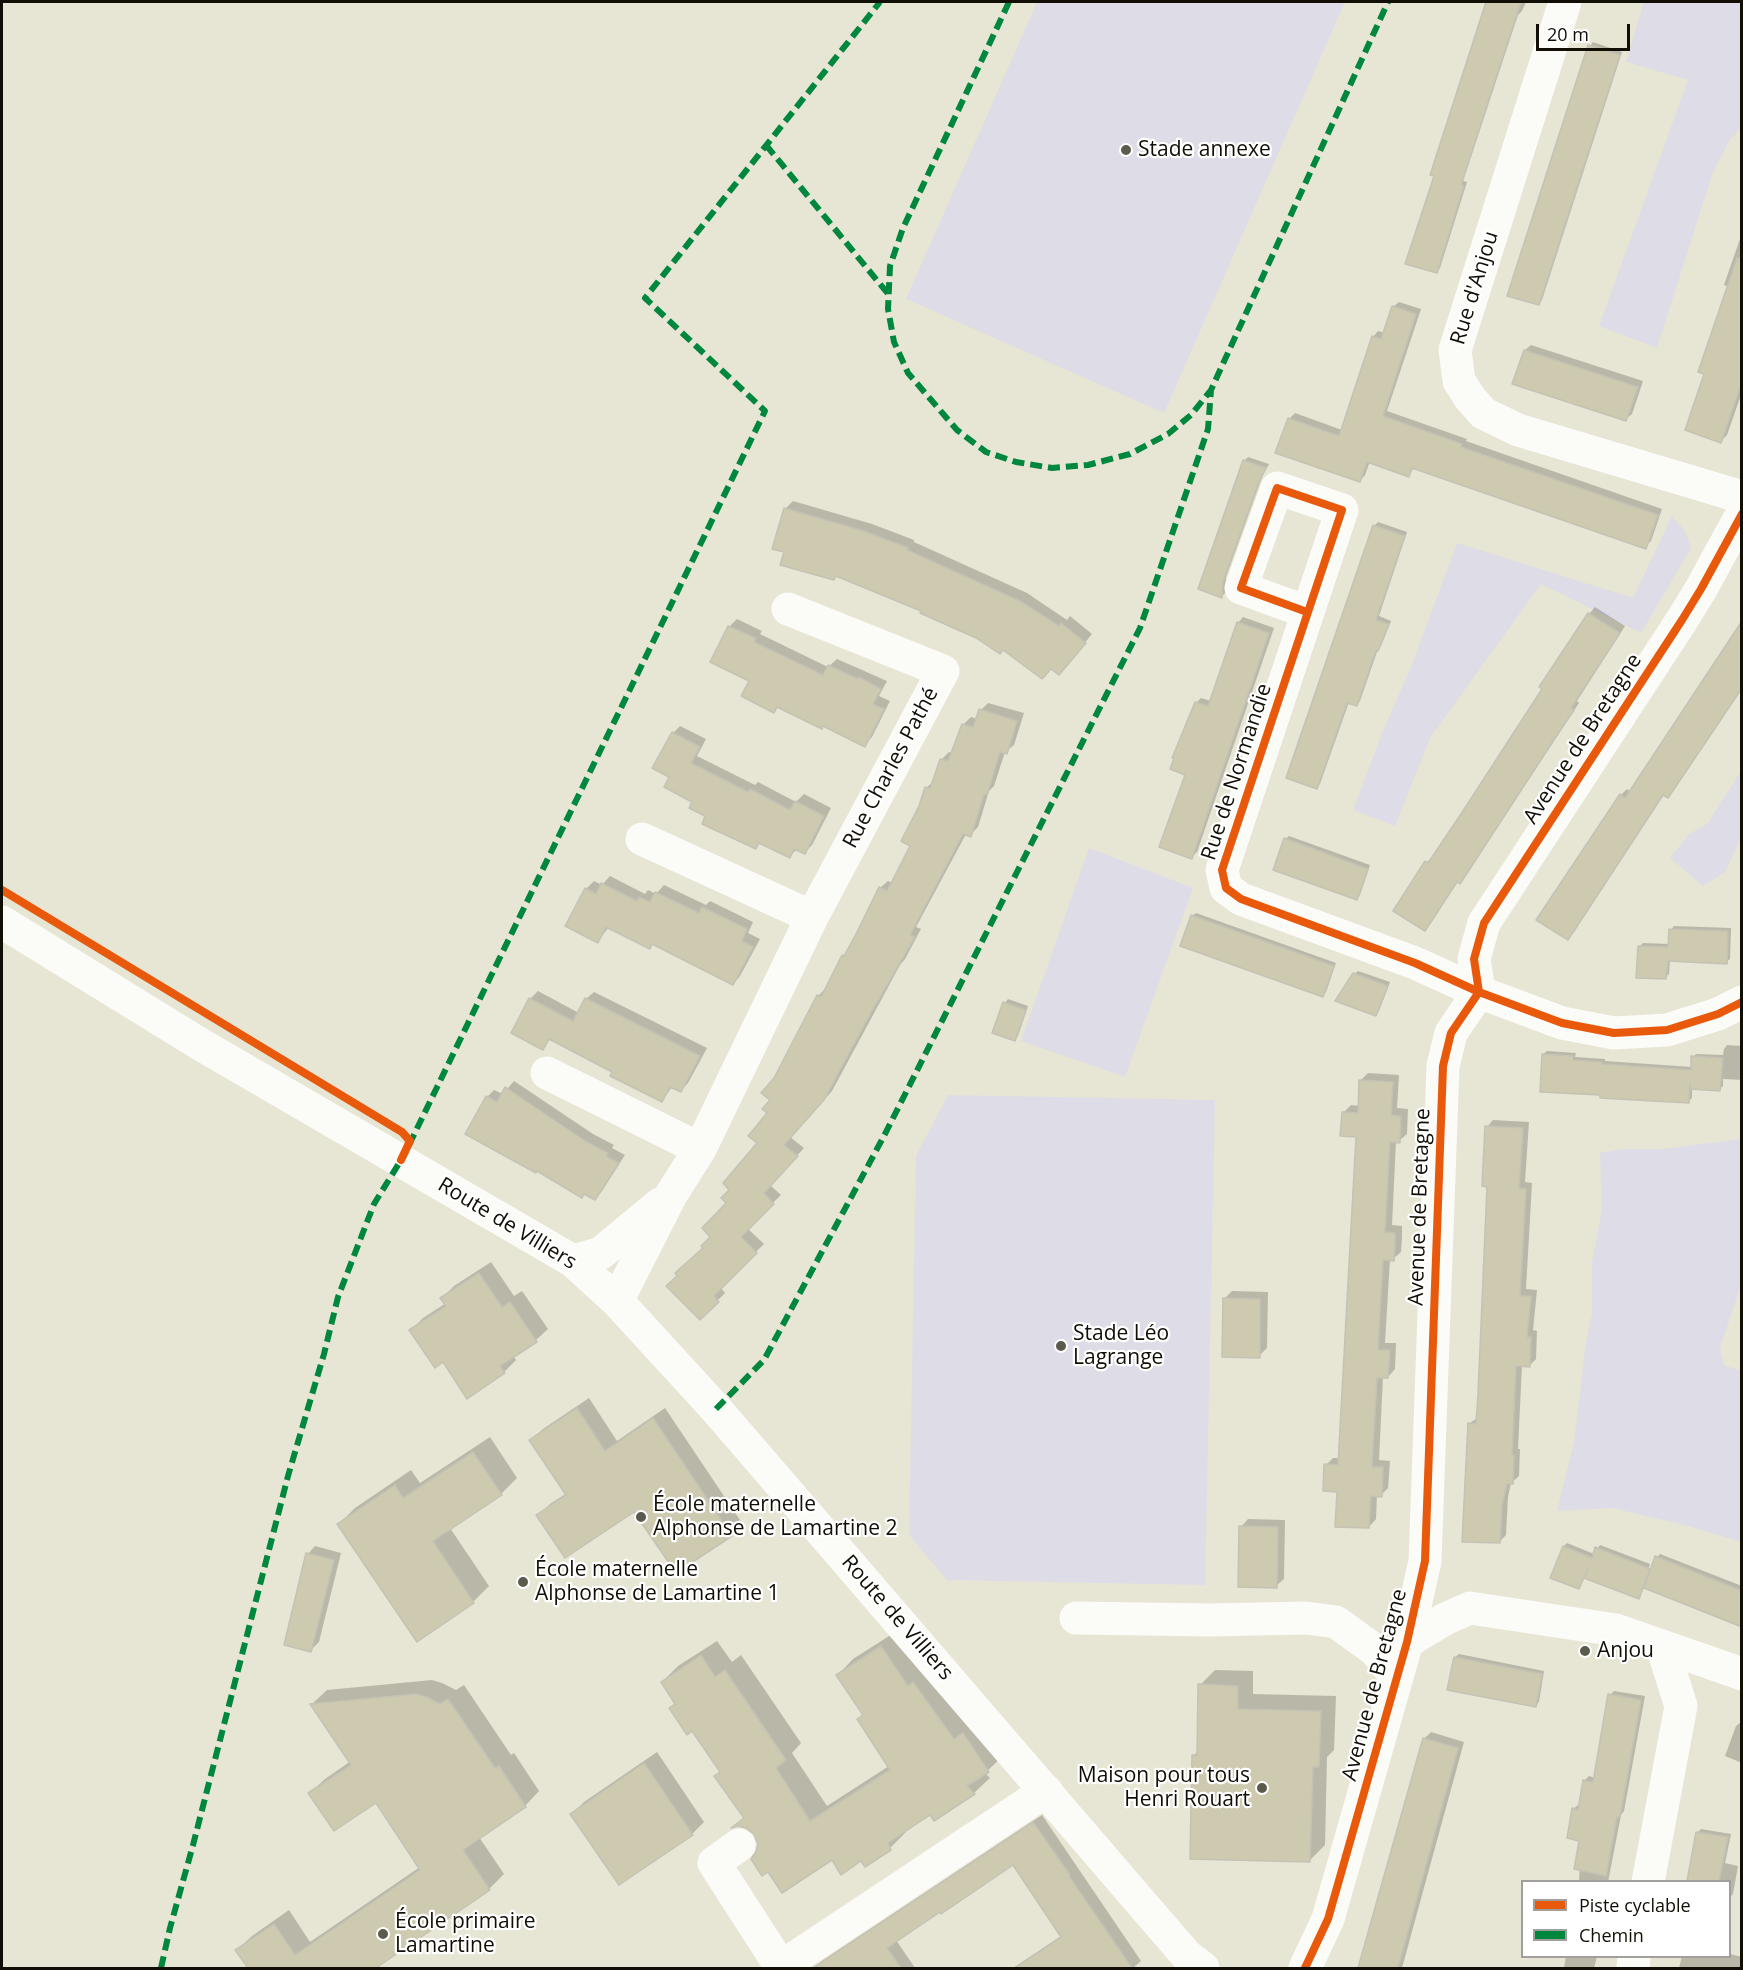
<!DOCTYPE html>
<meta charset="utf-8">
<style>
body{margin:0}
#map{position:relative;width:1743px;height:1970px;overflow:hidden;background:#e7e5d3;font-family:"Open Sans",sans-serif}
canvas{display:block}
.frame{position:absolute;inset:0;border:3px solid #110f05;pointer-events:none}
.legend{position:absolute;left:1521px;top:1880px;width:210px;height:78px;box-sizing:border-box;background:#fff;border:2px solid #a09f9b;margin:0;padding:8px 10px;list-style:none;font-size:18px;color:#110f05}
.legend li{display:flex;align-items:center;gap:12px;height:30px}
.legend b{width:30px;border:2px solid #a09f9b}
.scale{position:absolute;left:1536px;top:24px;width:94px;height:27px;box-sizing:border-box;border:3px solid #110f05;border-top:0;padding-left:8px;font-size:18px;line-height:21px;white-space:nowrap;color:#110f05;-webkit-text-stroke:4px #fff;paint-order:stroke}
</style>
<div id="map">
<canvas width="1743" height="1970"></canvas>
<div class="frame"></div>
<ul class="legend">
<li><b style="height:8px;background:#e8590c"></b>Piste cyclable</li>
<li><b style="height:8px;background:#00873e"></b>Chemin</li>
</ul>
<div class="scale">20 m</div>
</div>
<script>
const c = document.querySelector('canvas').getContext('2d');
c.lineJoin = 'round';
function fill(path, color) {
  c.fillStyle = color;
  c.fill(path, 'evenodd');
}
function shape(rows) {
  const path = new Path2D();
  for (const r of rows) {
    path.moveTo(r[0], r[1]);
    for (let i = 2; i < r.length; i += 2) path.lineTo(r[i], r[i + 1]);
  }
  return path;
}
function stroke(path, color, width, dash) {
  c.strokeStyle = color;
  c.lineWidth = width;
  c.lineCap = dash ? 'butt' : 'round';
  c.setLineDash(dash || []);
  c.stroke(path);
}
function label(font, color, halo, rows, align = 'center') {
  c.font = font + ' "Open Sans",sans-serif';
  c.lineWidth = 4.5;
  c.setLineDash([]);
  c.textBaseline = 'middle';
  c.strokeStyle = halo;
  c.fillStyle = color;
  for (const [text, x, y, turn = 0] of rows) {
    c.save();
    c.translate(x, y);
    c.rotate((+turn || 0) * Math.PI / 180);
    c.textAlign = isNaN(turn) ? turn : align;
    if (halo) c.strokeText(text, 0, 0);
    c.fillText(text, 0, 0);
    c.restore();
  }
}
fill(shape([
 [1037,2,1345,2,1164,413,906,299],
 [1644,2,1742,2,1741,128,1729,141,1713,172,1657,348,1599,326,1688,80,1626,62],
 [1672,516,1685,531,1691,548,1641,633,1541,584,1430,738,1395,826,1353,810,1383,731,1411,667,1457,543,1633,598],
 [1741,771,1741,838,1725,872,1703,886,1670,858,1689,834,1707,824],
 [1089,848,1193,888,1125,1077,1021,1041],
 [948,1095,1215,1100,1205,1585,947,1580,909,1535,916,1156],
 [1741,1139,1741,1285,1720,1348,1724,1365,1741,1371,1741,1542,1685,1525,1612,1508,1557,1511,1574,1442,1585,1349,1592,1313,1592,1262,1602,1208,1600,1153,1623,1149,1663,1149]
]), '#dedde7');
fill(shape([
 [1492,2,1526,2,1522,11,1518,15,1463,181,1467,182,1440,268,1436,272],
 [1593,42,1622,52,1542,300,1538,304,1590,46],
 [1742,233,1742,392,1727,435,1721,441,1706,373,1729,287,1724,285],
 [1399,302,1421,309,1387,411,1467,439,1466,441,1662,509,1651,541,1645,547,1414,468,1408,475,1370,461,1365,475,1360,481,1289,419,1295,413,1342,430,1373,337,1378,331,1385,333,1393,307],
 [1531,345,1643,381,1632,414,1626,419,1525,350],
 [1248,457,1269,464,1262,477,1226,577,1225,593,1222,596,1200,588,1244,461],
 [793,501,872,524,914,540,914,542,1027,593,1067,620,1070,616,1092,634,1066,666,1051,668,976,637,923,610,837,575,834,578,786,551,785,509],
 [1378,522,1407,532,1379,616,1391,621,1381,646,1378,649,1360,701,1357,705,1349,702,1320,784,1317,787,1374,526],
 [1595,607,1625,626,1577,701,1579,703,1466,875,1458,881,1431,923,1425,929,1427,862,1433,856,1434,857,1544,689,1589,614],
 [1243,617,1274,628,1197,852,1191,857,1187,774,1196,703,1201,698,1211,701,1238,623],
 [737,619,762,631,760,634,828,667,837,659,887,681,879,696,890,701,872,737,864,745,824,724,779,706,774,711,751,680,729,627],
 [1742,657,1742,689,1674,790,1668,796,1664,794,1574,932,1567,938,1621,795,1627,789,1631,792],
 [988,703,1024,713,1014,745,1005,752,994,786,989,791,978,827,970,835,966,834,916,927,921,929,905,959,900,965,832,1091,790,1137,804,1148,770,1185,781,1195,747,1228,764,1244,720,1287,725,1293,700,1318,705,1248,728,1203,731,1190,759,1143,770,1113,775,1079,818,996,826,988,843,956,849,951,880,888,888,881,893,883,912,846,926,788,934,781,941,760,949,752,953,753,963,725,971,717,977,719,981,710],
 [680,726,706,739,697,756,755,785,758,782,796,802,804,794,831,808,812,845,805,852,797,849,790,856,761,842,755,847,707,815,671,776,673,733],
 [1289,836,1370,865,1360,895,1356,898,1285,839],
 [610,876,645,894,648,890,656,894,664,885,706,905,710,901,753,922,748,933,760,939,740,976,733,984,653,943,650,947,609,927,597,942,586,889,594,881,602,885],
 [1196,913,1336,963,1326,992,1323,995,1192,916],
 [1674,926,1731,928,1730,959,1726,962,1670,960,1669,974,1665,977,1639,947,1643,943,1670,944,1671,930],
 [1358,971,1390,982,1379,1011,1376,1015,1354,974],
 [538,991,579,1013,586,999,594,992,707,1048,688,1083,681,1090,673,1086,662,1100,551,1038,543,1048,530,999],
 [1008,999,1028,1006,1018,1036,1015,1039,994,1032,1005,1003],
 [1727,1045,1742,1046,1742,1080,1723,1079,1723,1086,1719,1090,1692,1088,1692,1098,1688,1102,1602,1093,1543,1054,1547,1051,1576,1053,1575,1057,1605,1059,1605,1061,1692,1067,1693,1057,1696,1054,1723,1055,1724,1049],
 [1368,1073,1399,1075,1397,1108,1408,1109,1407,1134,1399,1141,1396,1141,1392,1225,1402,1226,1402,1238,1401,1252,1393,1259,1390,1259,1385,1343,1396,1343,1395,1369,1388,1377,1383,1377,1379,1460,1390,1461,1388,1488,1381,1495,1377,1495,1376,1519,1369,1527,1338,1490,1326,1465,1333,1458,1340,1458,1358,1136,1343,1113,1351,1105,1359,1106,1360,1081],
 [514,1081,593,1134,614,1145,612,1148,625,1155,602,1191,595,1198,487,1097,494,1090,503,1094],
 [1493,1120,1529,1122,1525,1182,1532,1183,1526,1289,1537,1290,1533,1330,1537,1331,1536,1359,1529,1366,1522,1365,1518,1449,1520,1449,1519,1476,1511,1483,1508,1497,1506,1535,1500,1541,1469,1424,1478,1417,1489,1185,1487,1127],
 [491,1262,514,1296,522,1291,548,1329,536,1340,513,1356,516,1360,504,1372,443,1360,411,1330,423,1318,446,1303,442,1298,454,1286],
 [1232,1291,1268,1292,1267,1348,1259,1356,1224,1299],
 [589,1398,617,1441,665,1408,742,1523,731,1534,634,1510,538,1516,550,1504,567,1493,531,1440,543,1429],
 [490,1437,517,1478,501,1494,450,1528,489,1586,473,1602,339,1524,355,1508,411,1470,420,1483],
 [1248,1519,1285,1520,1284,1579,1276,1586,1241,1527],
 [1567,1543,1594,1554,1600,1545,1650,1564,1639,1596,1641,1596,1638,1598,1585,1577,1579,1588,1564,1546],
 [315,1546,341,1553,319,1642,311,1650,308,1554],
 [1660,1554,1742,1586,1742,1625,1657,1557],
 [897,1631,1004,1755,985,1773,990,1778,974,1793,930,1813,905,1830,906,1832,890,1848,861,1859,832,1858,769,1870,758,1853,759,1844,755,1833,747,1826,736,1825,745,1816,716,1776,721,1771,662,1682,678,1666,717,1641,732,1662,741,1655,801,1743,792,1753,827,1806,889,1766,864,1714,838,1675,853,1659],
 [1459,1654,1544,1671,1539,1702,1535,1706,1455,1657],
 [1215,1670,1253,1671,1253,1694,1336,1696,1334,1750,1327,1757,1325,1845,1309,1861,1193,1756,1199,1750,1200,1685],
 [432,1680,442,1683,456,1690,464,1685,511,1755,514,1753,539,1791,525,1806,479,1837,504,1874,489,1889,377,1966,379,1968,249,1968,237,1950,252,1936,289,1910,310,1942,420,1867,376,1801,310,1793,325,1779,351,1761,312,1704,327,1690],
 [1614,1691,1645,1696,1624,1811,1621,1815,1608,1882,1579,1882,1581,1840,1573,1809,1578,1805,1580,1805,1584,1781,1589,1776,1595,1778,1610,1695],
 [1742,1721,1742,1763,1725,1756,1736,1726],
 [1431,1732,1464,1742,1402,1968,1364,1968,1424,1739],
 [657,1752,704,1822,692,1834,620,1883,572,1814,584,1802],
 [1042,1815,1141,1961,1133,1968,1013,1968,1061,1936,1013,1863,896,1940,915,1968,856,1968,855,1967,852,1968,815,1968,822,1961],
 [1701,1829,1731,1834,1725,1863,1738,1866,1733,1894,1730,1897,1730,1882,1689,1882,1698,1832],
 [1730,1954,1742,1957,1742,1968,1679,1968,1682,1956,1730,1956],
 [1566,1956,1597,1956,1594,1968,1564,1968]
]), '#0003');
const building = shape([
 [1486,2,1521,2,1461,185,1464,186,1437,273,1405,264,1434,176,1430,175,1486,2],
 [1588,45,1620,55,1539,305,1507,296,1588,45],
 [1737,258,1742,258,1742,382,1721,443,1685,430,1704,374,1698,372,1737,258],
 [1392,306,1416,314,1383,416,1462,444,1461,447,1658,515,1646,549,1412,468,1409,477,1367,462,1360,482,1275,453,1288,418,1339,436,1372,336,1381,339,1392,306],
 [1524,350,1638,387,1626,421,1512,384,1524,350],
 [1243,460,1266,468,1259,482,1223,582,1222,598,1198,589,1243,460],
 [784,508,864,531,908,548,907,550,1020,601,1059,626,1061,623,1086,643,1059,675,1051,669,1042,679,1003,650,1000,654,976,638,920,613,921,611,836,576,834,580,780,565,784,552,772,549,784,508],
 [1373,525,1405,536,1376,620,1389,624,1378,651,1376,650,1357,706,1347,703,1317,789,1286,778,1373,525],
 [1588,613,1620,633,1571,708,1574,710,1557,735,1460,884,1457,882,1425,931,1393,911,1425,861,1428,863,1461,814,1542,689,1539,687,1588,613],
 [1742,621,1742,688,1668,798,1663,795,1568,940,1536,920,1620,794,1625,798,1742,621],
 [1237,622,1269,633,1192,859,1159,847,1185,775,1170,769,1174,758,1172,758,1195,702,1208,706,1237,622],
 [728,626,756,638,754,642,823,675,828,665,858,679,859,677,881,689,873,704,884,709,865,747,823,726,822,729,777,707,774,713,741,696,749,681,710,662,728,626],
 [979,709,1017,721,1007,754,1000,752,987,795,984,794,971,837,963,834,910,935,915,937,873,1009,824,1100,784,1145,798,1156,764,1193,774,1204,741,1237,757,1253,714,1296,719,1302,700,1320,666,1286,677,1276,675,1273,703,1248,701,1246,710,1237,702,1228,726,1203,721,1198,729,1190,723,1183,757,1143,748,1136,767,1113,762,1109,770,1100,761,1093,774,1078,817,995,821,997,842,955,844,956,857,932,879,887,887,891,910,846,901,841,919,806,925,787,930,789,940,759,948,761,962,724,973,727,979,709],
 [672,732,700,747,691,763,748,792,750,789,790,810,795,801,824,816,805,854,794,849,790,858,759,843,756,849,702,824,705,816,689,808,692,802,664,787,669,777,652,768,672,732],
 [1284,838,1368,869,1357,900,1273,870,1284,838],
 [601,883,637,901,639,897,650,902,655,892,699,913,702,907,747,929,742,941,753,947,733,985,652,944,650,949,606,927,598,943,565,926,585,888,596,894,601,883],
 [1191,915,1334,966,1323,997,1180,946,1191,915],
 [1669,929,1728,931,1727,964,1668,961,1666,979,1636,978,1638,946,1668,947,1669,929],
 [1353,973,1388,986,1376,1016,1335,1001,1353,973],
 [529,998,573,1021,585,998,700,1056,681,1092,670,1087,662,1102,610,1076,612,1072,549,1039,543,1050,511,1033,529,998],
 [1003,1002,1026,1010,1015,1041,992,1033,1003,1002],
 [1542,1054,1573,1056,1573,1060,1602,1062,1602,1064,1691,1070,1691,1056,1723,1058,1720,1091,1690,1089,1690,1084,1689,1103,1600,1098,1600,1095,1540,1092,1542,1054],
 [1359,1080,1393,1082,1391,1115,1401,1116,1400,1143,1390,1142,1385,1232,1395,1233,1395,1246,1394,1261,1383,1260,1378,1350,1390,1350,1388,1378,1377,1378,1372,1467,1383,1467,1382,1497,1371,1496,1369,1528,1335,1527,1337,1492,1323,1491,1324,1464,1338,1465,1356,1137,1340,1136,1342,1112,1358,1113,1359,1080],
 [505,1087,585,1141,608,1153,606,1156,619,1163,595,1200,584,1194,582,1198,537,1171,536,1173,465,1134,486,1096,497,1102,505,1087],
 [1485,1126,1523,1128,1519,1188,1526,1189,1520,1296,1531,1296,1527,1337,1531,1337,1530,1367,1516,1366,1512,1455,1514,1455,1513,1484,1507,1484,1502,1505,1500,1543,1462,1542,1468,1423,1476,1424,1478,1394,1487,1187,1482,1186,1485,1126],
 [479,1273,502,1307,510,1302,537,1342,500,1366,505,1373,467,1399,443,1362,435,1368,409,1330,446,1306,440,1298,479,1273],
 [1223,1298,1260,1299,1260,1358,1222,1357,1223,1298],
 [577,1408,605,1451,653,1418,732,1536,676,1573,634,1512,565,1558,536,1515,566,1495,529,1440,577,1408],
 [473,1452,502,1495,433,1541,474,1603,417,1642,337,1524,395,1485,403,1498,473,1452],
 [1239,1526,1278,1527,1277,1588,1238,1587,1239,1526],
 [1563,1546,1592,1558,1595,1547,1650,1569,1639,1599,1584,1578,1588,1568,1579,1589,1550,1578,1563,1546],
 [306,1553,334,1560,311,1652,284,1645,306,1553],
 [1655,1556,1742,1591,1742,1627,1644,1588,1655,1556],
 [881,1646,908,1686,913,1682,954,1739,963,1733,989,1772,967,1786,975,1794,934,1821,930,1815,888,1843,891,1850,865,1867,861,1861,841,1875,832,1860,782,1893,768,1872,762,1876,751,1859,756,1852,758,1844,754,1834,746,1828,738,1826,731,1828,744,1818,714,1776,720,1772,692,1731,687,1735,669,1708,675,1704,661,1682,701,1655,715,1677,725,1670,786,1760,776,1768,810,1821,890,1770,857,1719,863,1715,836,1675,881,1646],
 [1454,1657,1542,1674,1536,1707,1447,1690,1454,1657],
 [1198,1684,1238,1686,1238,1709,1321,1711,1319,1767,1313,1767,1310,1862,1190,1859,1192,1755,1197,1756,1198,1684],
 [416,1694,427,1697,440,1704,448,1699,495,1768,499,1766,526,1807,463,1850,490,1890,376,1968,248,1968,235,1950,274,1924,295,1955,420,1870,376,1803,334,1831,308,1793,351,1765,310,1704,416,1694],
 [1608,1694,1641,1700,1620,1817,1617,1817,1606,1876,1574,1869,1579,1841,1567,1838,1572,1808,1578,1810,1583,1780,1593,1782,1608,1694],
 [1423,1738,1458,1748,1398,1968,1358,1968,1423,1738],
 [644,1763,693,1835,619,1885,570,1814,644,1763],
 [1033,1822,1070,1875,1069,1876,1132,1968,1015,1968,1061,1937,1013,1865,941,1914,940,1912,887,1948,901,1968,813,1968,1033,1822],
 [1696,1832,1728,1837,1719,1881,1687,1881,1696,1832]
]);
fill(building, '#cecab0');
stroke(building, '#c4c2b4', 1.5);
stroke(shape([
 [1565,2,1455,350,1459,381,1470,398,1483,413,1518,430,1742,497],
 [1307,612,1241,588,1277,488,1342,510,1222,870,1226,888,1241,899,1415,963,1479,992,1562,1023,1614,1033,1667,1030,1718,1014,1742,1002],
 [642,839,812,917],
 [547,1073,700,1149],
 [573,1261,601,1253,660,1204],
 [617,1301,671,1195,700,1149,812,917,943,671,788,609],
 [1076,1618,1211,1620,1306,1618,1336,1622,1376,1651,1397,1678],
 [1407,1642,1445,1619,1470,1608,1616,1630,1742,1674],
 [739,1845,714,1863,781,1967,1046,1791],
 [1648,1882,1681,1706,1662,1646],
 [1305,1968,1328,1919,1407,1642,1425,1561,1443,1066,1451,1033,1479,992,1474,959,1484,923,1682,620,1701,589,1742,514],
 [1633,1968,1634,1956]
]), '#fbfbf8', 33);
stroke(shape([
 [2,922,200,1044,573,1261,617,1301,716,1409,1187,1956,1203,1968]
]), '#fbfbf8', 33);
stroke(shape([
 [1009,2,903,228,890,266,888,309,894,342,908,373,957,430,986,452,1016,462,1052,468,1088,465,1130,454,1168,434,1191,415,1211,390],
 [766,145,889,295],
 [409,1145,765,411,645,298,880,2],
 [716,1409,764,1360,885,1134,1140,628,1208,429,1211,390,1388,2],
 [161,1968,170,1928,193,1845,288,1476,324,1354,338,1297,374,1204,401,1160]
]), '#00873e', 6, [12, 6]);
stroke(shape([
 [1307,612,1241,588,1277,488,1342,510,1222,870,1226,888,1241,899,1415,963,1479,992,1562,1023,1614,1033,1667,1030,1718,1014,1742,1002],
 [2,890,402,1132,410,1141,401,1160],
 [1305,1968,1328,1919,1407,1642,1425,1561,1443,1066,1451,1033,1479,992,1474,959,1484,923,1682,620,1701,589,1742,514]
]), '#e8590c', 8);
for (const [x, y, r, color] of [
 [1126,150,6,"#5c5a4d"],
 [1061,1346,6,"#5c5a4d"],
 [641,1517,6,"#5c5a4d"],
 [523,1582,6,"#5c5a4d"],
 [1585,1651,6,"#5c5a4d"],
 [1262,1788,6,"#5c5a4d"],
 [383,1934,6,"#5c5a4d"]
]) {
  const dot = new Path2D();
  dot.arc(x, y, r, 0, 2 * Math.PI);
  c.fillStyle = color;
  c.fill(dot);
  stroke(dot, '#fff', 2);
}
label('21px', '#110f05', '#fff', [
 ["Stade annexe",1138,150],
 ["Stade Léo",1073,1334],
 ["Lagrange",1073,1358],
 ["École maternelle",653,1505],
 ["Alphonse de Lamartine 2",653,1529],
 ["École maternelle",535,1570],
 ["Alphonse de Lamartine 1",535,1594],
 ["Anjou",1597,1651],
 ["Maison pour tous",1250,1776,"right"],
 ["Henri Rouart",1250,1800,"right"],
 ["École primaire",395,1922],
 ["Lamartine",395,1946]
], 'left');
label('21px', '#110f05', '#fff', [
 ["Rue d'Anjou",1475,288,-73],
 ["Avenue de Bretagne",1583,739,-57],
 ["Rue Charles Pathé",891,768,-62],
 ["Rue de Normandie",1237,772,-72],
 ["Avenue de Bretagne",1420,1207,-88],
 ["Route de Villiers",507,1224,31],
 ["Route de Villiers",897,1618,49],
 ["Avenue de Bretagne",1375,1685,-75]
]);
</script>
